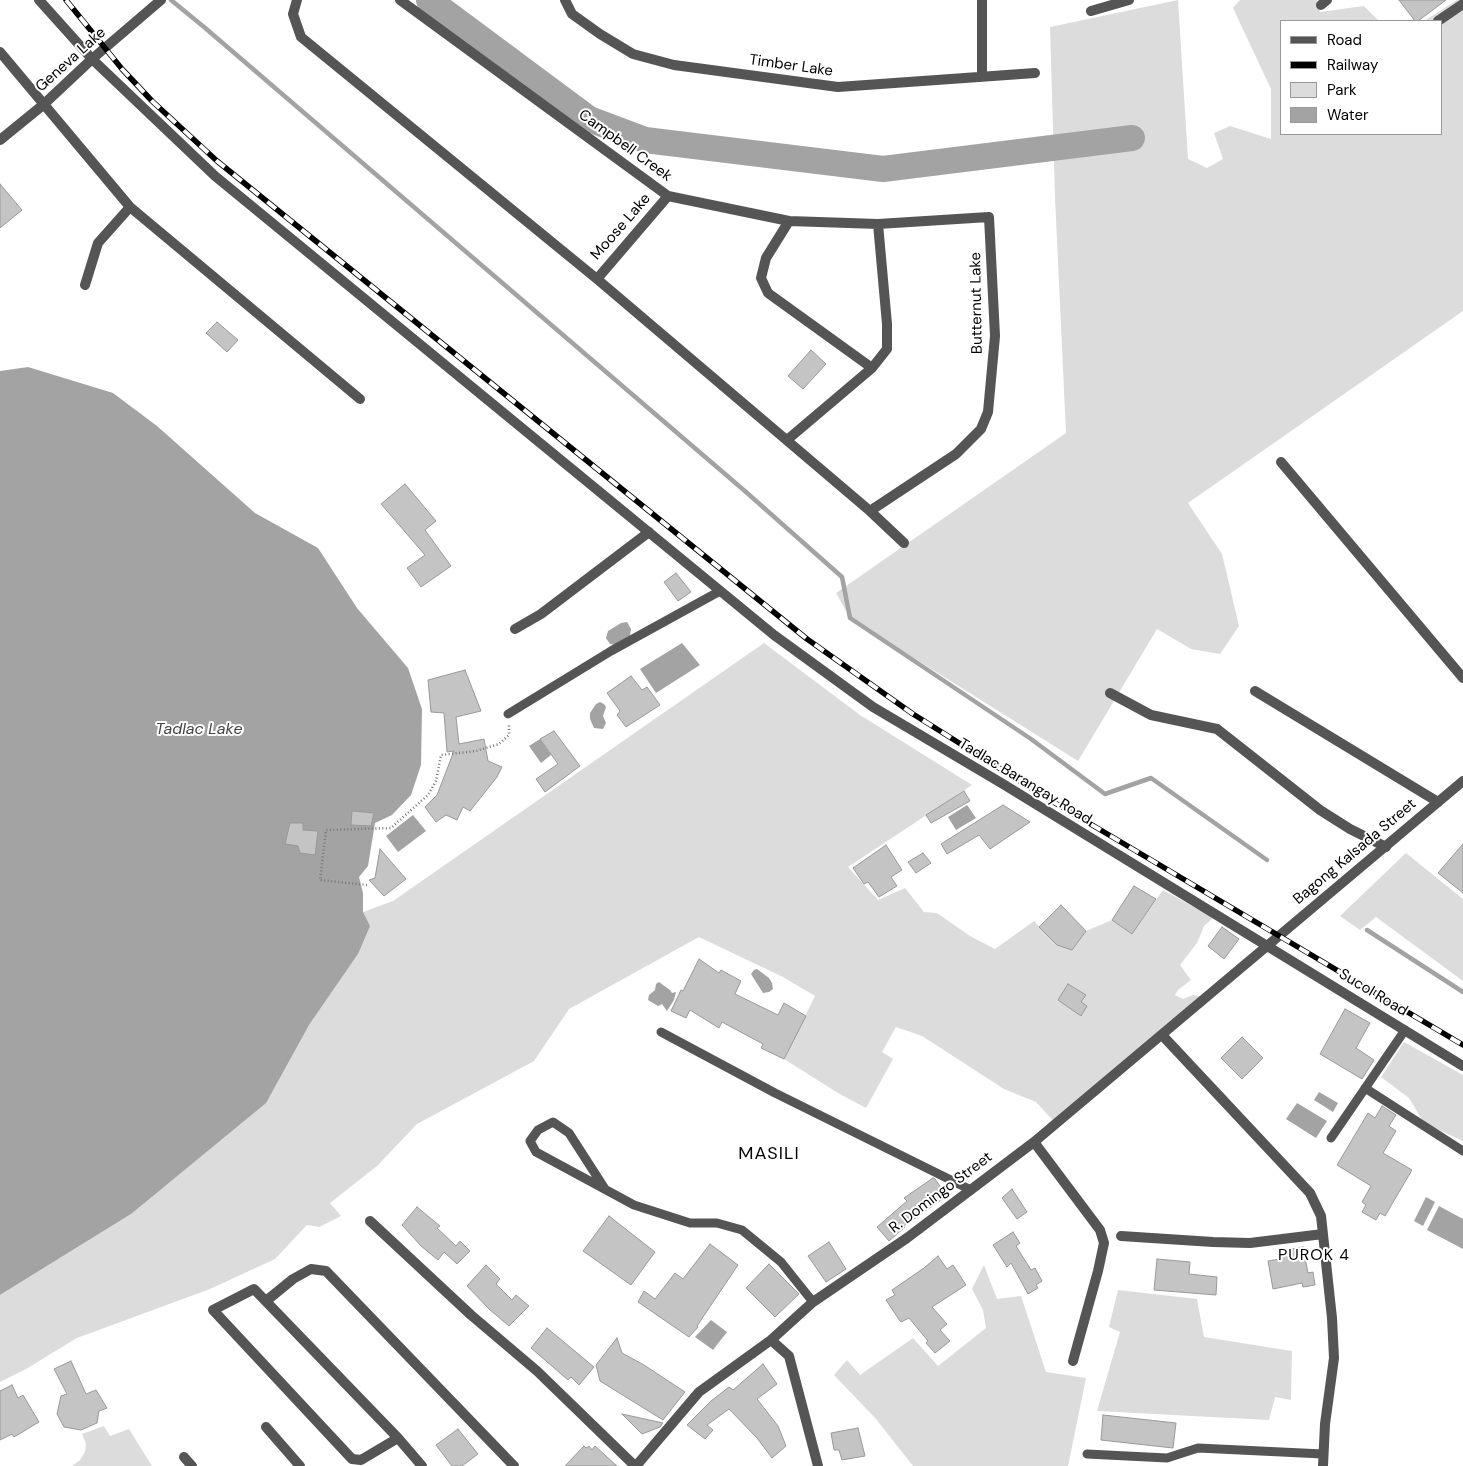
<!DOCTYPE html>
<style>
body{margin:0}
#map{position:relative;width:1463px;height:1466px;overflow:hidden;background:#fff;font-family:"DM Sans",sans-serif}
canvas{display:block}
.legend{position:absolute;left:1280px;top:20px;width:162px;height:115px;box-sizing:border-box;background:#fff;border:1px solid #999;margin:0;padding:6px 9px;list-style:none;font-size:15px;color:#000}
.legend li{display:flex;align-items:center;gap:10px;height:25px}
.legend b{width:25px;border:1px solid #999}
</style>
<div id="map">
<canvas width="1463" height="1466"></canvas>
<ul class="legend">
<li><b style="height:6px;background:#555"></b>Road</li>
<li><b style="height:6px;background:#000"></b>Railway</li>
<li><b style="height:14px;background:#dcdcdc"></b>Park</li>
<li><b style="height:14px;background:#a3a3a3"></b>Water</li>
</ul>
</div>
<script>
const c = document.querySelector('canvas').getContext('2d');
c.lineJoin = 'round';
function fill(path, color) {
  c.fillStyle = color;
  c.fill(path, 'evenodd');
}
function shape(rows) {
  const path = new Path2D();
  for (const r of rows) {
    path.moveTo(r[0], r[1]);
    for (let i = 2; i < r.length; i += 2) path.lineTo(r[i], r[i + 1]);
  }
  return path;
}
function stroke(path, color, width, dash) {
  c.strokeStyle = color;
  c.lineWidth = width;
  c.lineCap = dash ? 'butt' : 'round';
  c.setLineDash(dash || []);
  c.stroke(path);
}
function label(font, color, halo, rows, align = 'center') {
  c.font = font + ' "DM Sans",sans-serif';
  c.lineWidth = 4;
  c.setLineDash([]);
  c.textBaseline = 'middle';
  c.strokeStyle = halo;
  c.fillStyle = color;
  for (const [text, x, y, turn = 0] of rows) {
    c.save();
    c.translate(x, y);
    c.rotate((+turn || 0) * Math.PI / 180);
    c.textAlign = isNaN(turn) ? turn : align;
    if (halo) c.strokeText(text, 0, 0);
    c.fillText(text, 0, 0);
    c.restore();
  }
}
fill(shape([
 [1178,0,1188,159,1207,168,1223,159,1214,133,1230,126,1271,139,1271,89,1233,8,1240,0,1317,0,1320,12,1364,6,1379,21,1282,21,1282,134,1442,134,1442,21,1424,21,1457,0,1463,0,1463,311,1188,503,1222,554,1239,626,1220,654,1191,649,1157,629,1078,761,850,618,836,593,1066,433,1055,197,1050,27],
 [764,643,860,715,972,785,848,867,878,900,905,888,924,912,937,913,970,936,995,949,1034,921,1057,945,1072,950,1086,931,1112,920,1132,934,1163,890,1213,918,1204,926,1197,943,1180,965,1191,980,1178,990,1175,995,1183,999,1193,995,1204,997,1056,1124,1036,1102,1004,1089,922,1036,896,1027,882,1052,893,1059,866,1108,838,1093,784,1059,815,996,783,977,699,937,569,1009,534,1061,417,1124,377,1166,330,1203,341,1216,319,1227,307,1225,275,1259,210,1289,77,1338,26,1369,0,1382,0,1295,131,1214,309,1025,358,954,363,912,393,901],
 [1406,853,1463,899,1463,981,1376,917,1360,930,1340,916],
 [1404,1042,1463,1075,1463,1141,1424,1123,1409,1098,1381,1077],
 [984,1265,997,1299,1021,1296,1046,1372,1086,1378,1068,1466,913,1466,876,1419,834,1375,847,1360,860,1375,913,1338,938,1366,986,1328,983,1310,972,1289],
 [1118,1290,1197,1299,1204,1337,1292,1351,1291,1400,1275,1397,1269,1420,1097,1411,1120,1332,1109,1327],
 [104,1426,110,1436,129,1429,152,1466,72,1466,80,1460,85,1452,86,1444,82,1434]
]), '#dcdcdc');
fill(shape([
 [28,367,113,393,157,426,255,513,318,548,357,608,408,668,422,709,421,765,411,795,392,815,375,823,368,866,359,877,363,893,363,912,370,926,358,954,309,1025,266,1103,131,1214,0,1295,0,371],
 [627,622,631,629,630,636,616,645,610,644,606,638,608,631,621,623],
 [682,643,700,665,656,693,640,669],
 [600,702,604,704,606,707,603,716,606,723,603,729,594,728,590,719,590,713,596,704],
 [540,739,551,755,541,763,529,746],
 [967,805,976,818,956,830,948,817],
 [413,815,426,831,398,852,386,836],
 [757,969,769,978,772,983,773,989,769,992,763,993,751,974,754,970],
 [659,982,670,990,672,993,676,992,674,1000,667,1011,662,1004,658,1006,648,1000,649,995,655,990,656,984],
 [1319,1092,1338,1103,1333,1112,1314,1100],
 [1297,1103,1327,1121,1316,1138,1286,1119],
 [1426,1197,1435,1202,1423,1226,1414,1221],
 [1439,1206,1463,1219,1463,1249,1427,1230],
 [711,1320,727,1332,713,1350,695,1337]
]), '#a3a3a3');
stroke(shape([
 [171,0,204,27,746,492,842,577,850,618,1031,739,1105,794,1151,778,1267,860],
 [1367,930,1463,992]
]), '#a3a3a3', 4.5);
stroke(shape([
 [429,0,589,119,645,140,883,169,1132,138]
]), '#a3a3a3', 26);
const building = shape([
 [1399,0,1446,0,1418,21,1415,21,1399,0],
 [0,184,22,210,0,228,0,184],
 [217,322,238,340,227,352,206,333,217,322],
 [811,350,826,364,803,389,788,376,811,350],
 [405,484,436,521,425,530,451,566,421,587,407,568,425,555,381,504,405,484],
 [676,573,691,592,678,601,664,582,676,573],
 [465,670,481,711,456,717,459,744,484,739,488,761,502,767,497,777,470,811,463,807,457,820,446,815,436,822,425,807,437,795,454,751,447,752,444,713,431,712,428,680,465,670],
 [631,676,642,690,647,687,660,705,626,727,617,715,620,711,607,693,631,676],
 [554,731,580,766,545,792,536,779,558,764,540,739,554,731],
 [964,791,970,801,931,823,926,815,964,791],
 [1003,805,1030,822,990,849,979,835,947,854,941,844,1003,805],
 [352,811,374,813,371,826,351,825,352,811],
 [290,823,303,823,303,830,318,831,315,855,300,853,298,846,285,844,290,823],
 [1463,844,1463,893,1438,873,1463,844],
 [886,845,902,870,891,877,897,886,879,897,868,882,864,884,853,868,886,845],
 [380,849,406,879,384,896,369,880,375,878,380,849],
 [923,853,931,863,916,873,908,862,923,853],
 [1134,886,1156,899,1132,934,1112,920,1134,886],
 [1061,905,1086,931,1072,950,1057,945,1039,927,1061,905],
 [1222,927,1239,939,1224,959,1208,946,1222,927],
 [699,959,719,973,721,970,741,981,735,994,778,1015,784,1003,806,1016,784,1059,761,1048,763,1044,722,1022,719,1028,690,1010,686,1018,671,1011,681,990,683,991,699,959],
 [1068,984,1086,995,1081,1002,1087,1006,1081,1016,1058,1000,1068,984],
 [1345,1009,1370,1023,1356,1048,1374,1060,1362,1079,1320,1054,1345,1009],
 [1242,1037,1263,1058,1242,1079,1221,1058,1242,1037],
 [1382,1106,1396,1115,1389,1126,1396,1131,1383,1153,1412,1170,1385,1216,1380,1213,1376,1220,1362,1212,1366,1205,1362,1202,1371,1186,1337,1165,1368,1113,1375,1118,1382,1106],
 [933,1178,935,1179,947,1196,904,1226,905,1227,889,1241,877,1227,907,1201,904,1198,933,1178],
 [1012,1189,1027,1212,1017,1219,1002,1198,1012,1189],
 [417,1207,440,1226,437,1228,456,1246,460,1241,470,1251,457,1264,444,1252,438,1260,421,1246,402,1225,417,1207],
 [609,1216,655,1252,631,1285,583,1251,609,1216],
 [1013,1232,1020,1243,1016,1246,1031,1270,1035,1268,1042,1281,1036,1285,1038,1288,1028,1294,1011,1263,1007,1267,993,1245,1013,1232],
 [829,1242,846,1269,826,1282,808,1256,829,1242],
 [710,1244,738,1265,697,1326,698,1327,689,1337,638,1302,644,1291,655,1299,675,1273,683,1279,710,1244],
 [1303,1247,1308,1273,1313,1272,1315,1285,1303,1287,1302,1283,1273,1289,1268,1261,1280,1259,1279,1251,1303,1247],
 [938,1256,947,1269,953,1265,966,1285,932,1307,947,1324,940,1330,950,1341,935,1353,926,1343,928,1341,909,1318,901,1322,900,1321,886,1300,895,1295,892,1290,924,1268,938,1256],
 [1157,1259,1190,1262,1189,1274,1217,1277,1216,1295,1154,1290,1157,1259],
 [769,1264,799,1294,775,1317,746,1288,769,1264],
 [486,1265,500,1279,496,1284,512,1300,516,1295,529,1306,509,1326,490,1310,467,1286,486,1265],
 [547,1328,594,1367,579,1385,571,1377,568,1380,531,1348,547,1328],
 [617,1338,622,1353,644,1365,685,1392,663,1420,600,1381,596,1365,617,1338],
 [71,1361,86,1394,96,1390,107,1408,99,1411,97,1423,81,1430,64,1427,57,1414,61,1396,67,1394,54,1369,71,1361],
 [763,1364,777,1384,757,1399,778,1426,786,1446,772,1458,757,1438,729,1409,707,1425,713,1430,705,1439,687,1425,711,1401,729,1387,733,1390,763,1364],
 [12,1385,18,1398,23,1395,39,1422,14,1437,12,1434,0,1440,0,1391,12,1385],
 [622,1414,663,1423,660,1427,642,1434,622,1414],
 [1103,1415,1176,1423,1173,1448,1101,1440,1103,1415],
 [858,1428,865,1456,842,1460,839,1450,834,1450,831,1433,858,1428],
 [458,1429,478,1454,462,1466,452,1466,436,1445,458,1429],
 [584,1446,586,1448,589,1446,592,1450,595,1446,617,1466,565,1466,584,1446]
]);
fill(building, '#c4c4c4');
stroke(building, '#999', 1);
stroke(shape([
 [367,885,320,880,326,830,391,828,428,795,436,781,441,755,476,751,499,744,509,735,509,724]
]), '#777', 2.5, [1, 2.5]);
stroke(shape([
 [508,714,611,651,720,591],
 [661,1032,775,1093,971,1190],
 [1365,1088,1463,1151],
 [1331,1138,1405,1030],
 [605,1189,569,1133,553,1122,538,1130,530,1141,536,1152,634,1205,690,1223,717,1223,742,1230,781,1262,813,1302],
 [1087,1454,1167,1458,1198,1448,1323,1454]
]), '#555', 9);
stroke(shape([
 [39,0,92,59,215,176,774,635,873,707,1003,784,1463,1066],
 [297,0,293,14,301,37,597,279,870,511,904,543],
 [400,0,668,196,789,221,878,224,989,217,995,336,988,412,981,429,956,454,870,511],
 [565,0,572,14,600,34,633,54,674,65,838,87,1035,73],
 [1321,5,1327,0],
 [1091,11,1129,0],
 [1438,21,1463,4],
 [0,52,130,207,360,399],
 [982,76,982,0],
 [0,140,43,105,92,59,161,0],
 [789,221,766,258,761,278,768,293,872,368],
 [597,279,668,196],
 [85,285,98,243,130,207],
 [787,440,872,368,887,349,887,324,878,224],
 [1281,462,1463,678],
 [515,629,541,614,649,532],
 [1255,691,1438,802],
 [1110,693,1151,715,1217,729,1320,810,1350,829,1386,847],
 [1162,1035,1310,1193,1321,1216,1332,1318,1334,1358,1325,1424,1323,1466],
 [1034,1142,1100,1230,1104,1243,1098,1271,1073,1361],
 [370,1221,471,1315,537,1371,635,1466],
 [1121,1236,1213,1242,1250,1243,1323,1234],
 [266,1301,293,1279,311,1269,326,1271,514,1466],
 [771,1340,789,1356,818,1466],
 [266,1427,300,1466],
 [398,1438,361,1460,352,1459,213,1310,254,1289,398,1438,422,1466],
 [184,1457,192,1466],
 [636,1466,699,1392,771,1340,813,1302,907,1238,1034,1142,1267,946]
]), '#555', 10);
stroke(shape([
 [1267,946,1463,781]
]), '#555', 10);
const rail = shape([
 [66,0,122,69,152,101,217,161,807,639,913,714,1045,797,1463,1045]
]);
stroke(rail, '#000', 5.5);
stroke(rail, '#fff', 4, [11]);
label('15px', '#000', '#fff', [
 ["Geneva Lake",71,60,-42],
 ["Timber Lake",791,66,8],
 ["Campbell Creek",625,146,36],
 ["Moose Lake",621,227,-49],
 ["Butternut Lake",977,303,-91],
 ["Tadlac Barangay Road",1025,782,31],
 ["Bagong Kalsada Street",1355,852,-40],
 ["Sucol Road",1373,993,31],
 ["R. Domingo Street",941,1193,-37]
]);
label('italic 16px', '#444', '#fff', [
 ["Tadlac Lake",199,730]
]);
c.letterSpacing = '1px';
label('16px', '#000', '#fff', [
 ["PUROK 4",1314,1256]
]);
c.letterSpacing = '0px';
c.letterSpacing = '1px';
label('18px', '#000', '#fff', [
 ["MASILI",769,1154]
]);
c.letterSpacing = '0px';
</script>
